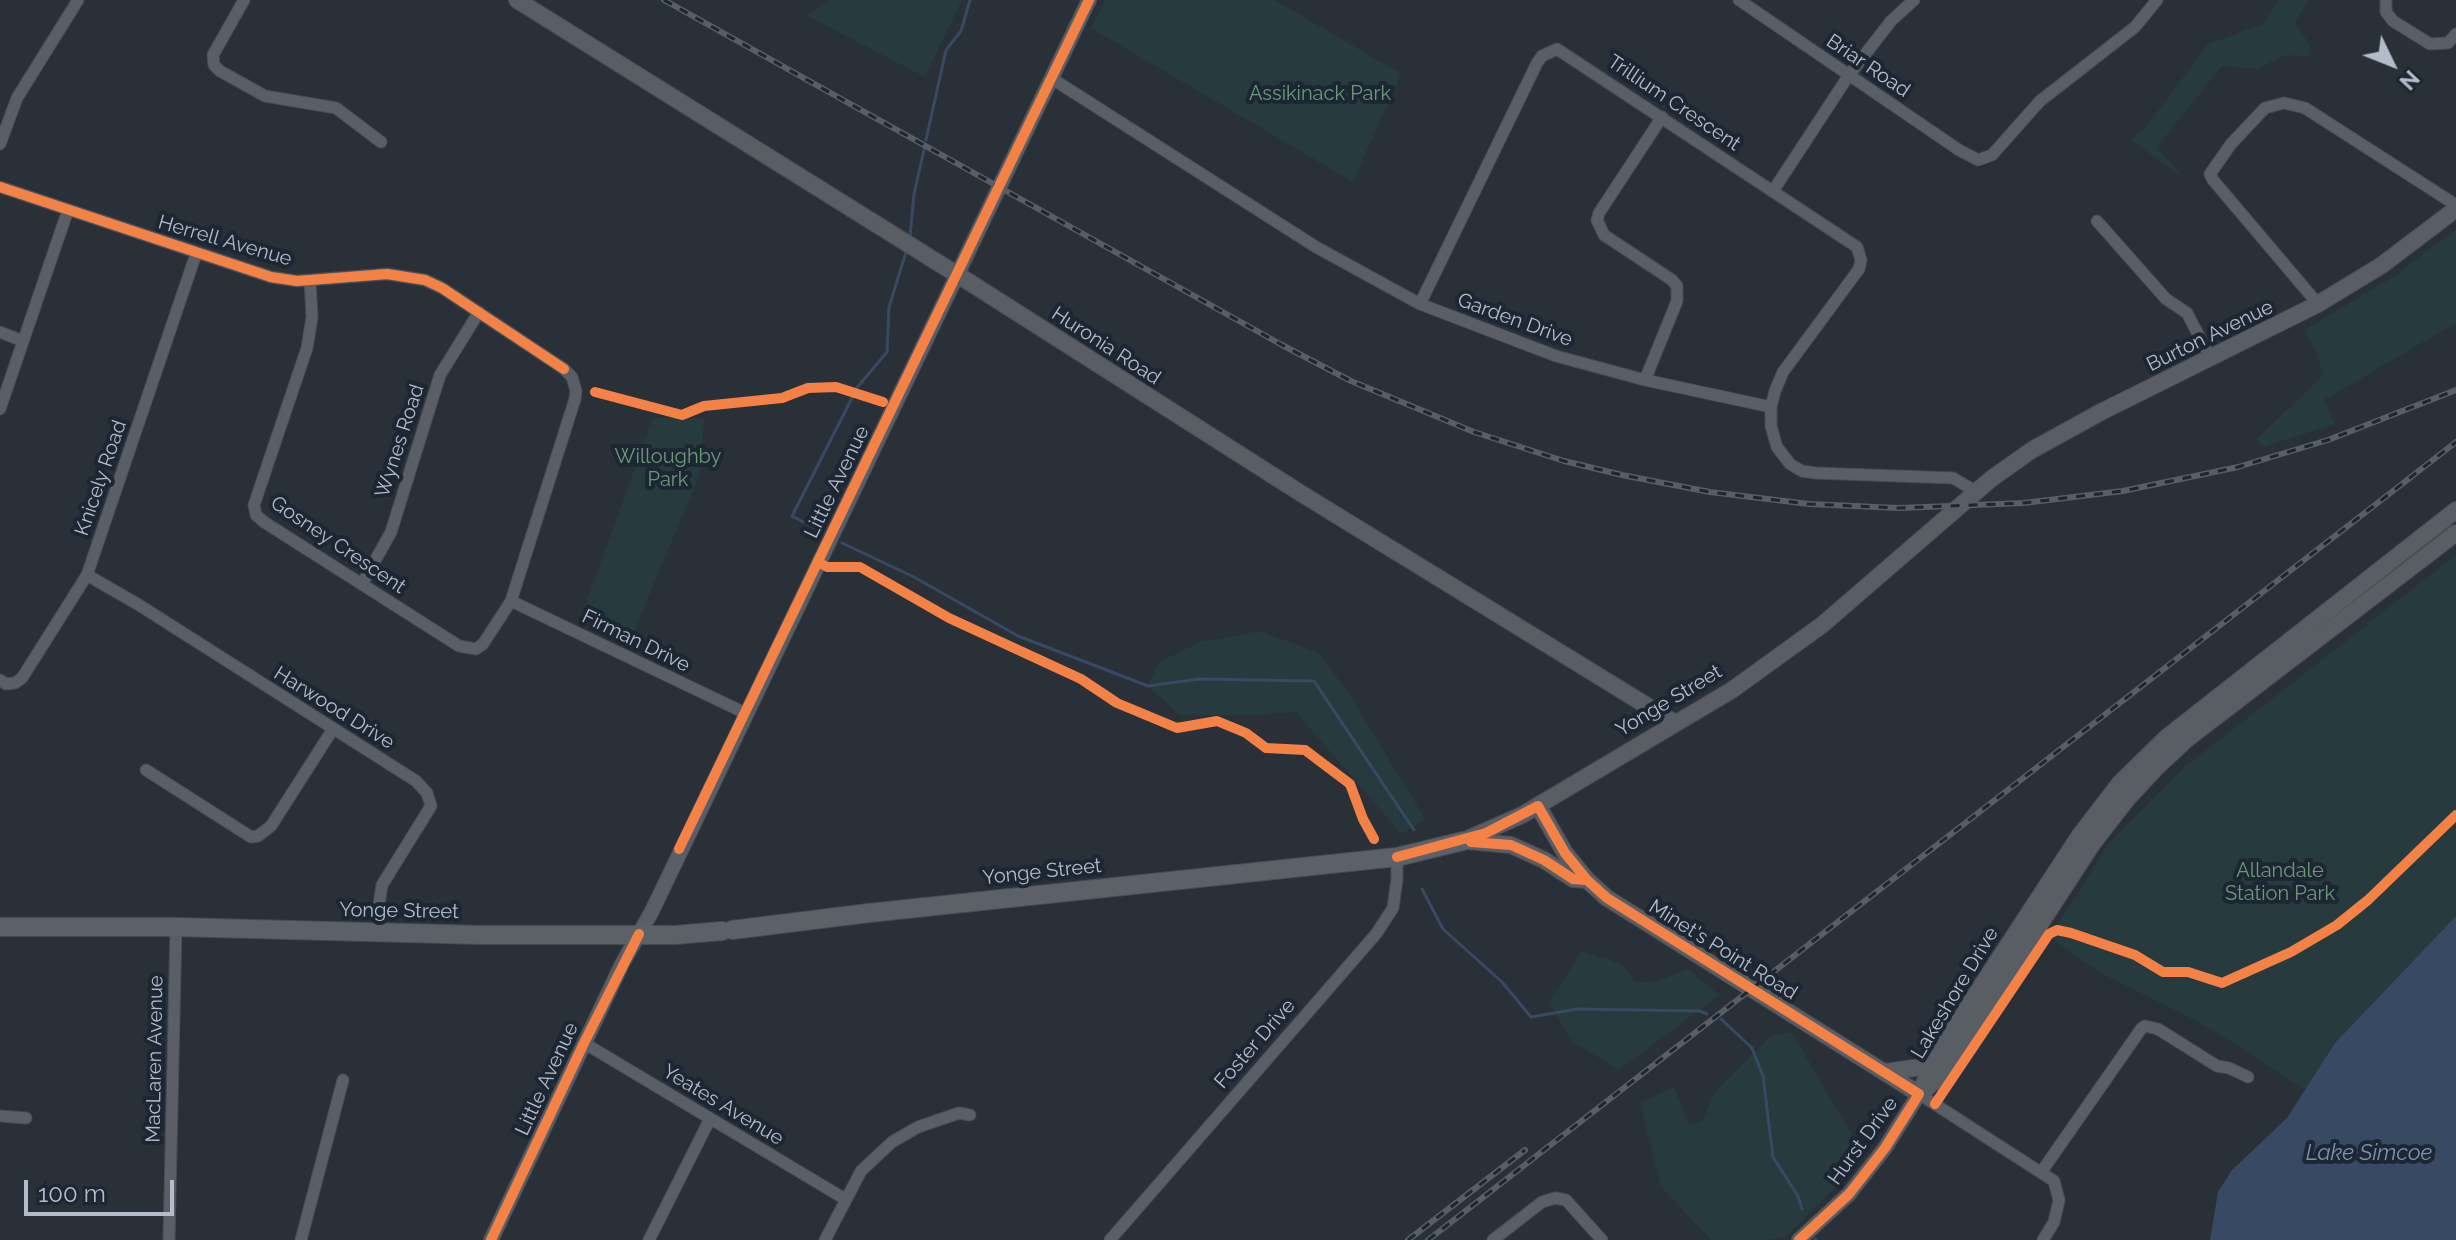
<!DOCTYPE html>
<style>
body{margin:0}
#map{position:relative;width:2456px;height:1240px;overflow:hidden;background:#2a3038;font-family:Raleway,sans-serif}
canvas{display:block}
.north{position:absolute;left:2352px;top:24px;width:80px;height:80px;-webkit-text-stroke:6px #1d2633;paint-order:stroke;rotate:133deg;font-size:22px;font-weight:700;line-height:32px;text-align:center;color:#b4bcc9}
.north::after{content:'';display:block;margin:auto;width:28px;height:36px;background:#b4bcc9;clip-path:polygon(50% 0,100% 100%,50% 72%,0 100%)}
.scale{position:absolute;left:24px;top:1180px;width:150px;height:36px;box-sizing:border-box;border:4px solid #b4bcc9;border-top:0;padding-left:10px;font-size:24px;line-height:28px;white-space:nowrap;color:#b4bcc9;-webkit-text-stroke:6px #1d2633;paint-order:stroke}
</style>
<div id="map">
<canvas width="2456" height="1240"></canvas>
<div class="north">N</div>
<div class="scale">100 m</div>
</div>
<script>
const c = document.querySelector('canvas').getContext('2d');
c.lineJoin = 'round';
function fill(path, color) {
  c.fillStyle = color;
  c.fill(path, 'evenodd');
}
function shape(rows) {
  const path = new Path2D();
  for (const r of rows) {
    path.moveTo(r[0], r[1]);
    for (let i = 2; i < r.length; i += 2) path.lineTo(r[i], r[i + 1]);
  }
  return path;
}
function stroke(path, color, width, dash) {
  c.strokeStyle = color;
  c.lineWidth = width;
  c.lineCap = dash ? 'butt' : 'round';
  c.setLineDash(dash || []);
  c.stroke(path);
}
function label(font, color, halo, rows, align = 'center') {
  c.font = font + ' Raleway,sans-serif';
  c.lineWidth = 8;
  c.setLineDash([]);
  c.textBaseline = 'middle';
  c.strokeStyle = halo;
  c.fillStyle = color;
  for (const [text, x, y, turn = 0] of rows) {
    c.save();
    c.translate(x, y);
    c.rotate((+turn || 0) * Math.PI / 180);
    c.textAlign = isNaN(turn) ? turn : align;
    if (halo) c.strokeText(text, 0, 0);
    c.fillText(text, 0, 0);
    c.restore();
  }
}
fill(shape([
 [830,0,962,0,925,77,807,16],
 [1105,0,1275,0,1401,74,1353,182,1091,28],
 [2278,0,2309,0,2295,22,2310,45,2309,57,2285,55,2257,69,2222,66,2157,147,2183,177,2131,140,2146,127,2208,44,2263,24],
 [2456,229,2456,323,2324,400,2335,424,2263,447,2257,439,2323,375,2316,352,2304,330,2396,275],
 [653,418,704,418,700,474,632,636,584,609],
 [2456,555,2456,916,2335,1043,2305,1090,2210,1028,2099,972,2050,937,2109,843,2181,770],
 [1260,631,1319,653,1350,695,1426,820,1401,834,1296,712,1263,715,1179,715,1148,686,1159,662,1200,642],
 [1581,951,1620,963,1633,976,1633,982,1654,982,1688,969,1719,995,1619,1070,1573,1042,1549,1003],
 [1792,1033,1851,1133,1847,1175,1787,1236,1766,1240,1711,1240,1661,1187,1640,1103,1674,1086,1689,1125,1704,1120,1713,1094,1772,1035]
]), '#273a3e');
fill(shape([
 [2456,916,2456,1240,2210,1240,2218,1192,2232,1170,2287,1118,2335,1043]
]), '#384963');
stroke(shape([
 [926,140,946,50,961,31,970,0],
 [910,237,914,194,924,150],
 [855,390,887,352,889,307,907,249],
 [817,529,792,516,852,398],
 [842,543,914,577,1018,636,1148,686,1199,679,1314,681,1414,830],
 [1422,889,1443,929,1502,982,1531,1017,1577,1009,1700,1011,1707,1014],
 [1721,1019,1752,1048,1763,1076,1773,1157,1798,1196,1802,1209],
 [1815,1239,1816,1240]
]), '#384963', 3);
const minor = shape([
 [244,0,213,55,214,65,220,71,265,96,336,108,381,142],
 [1739,0,1959,150,1978,160,1992,155,2040,101,2135,27,2157,0],
 [2386,0,2386,12,2393,21,2430,44,2448,43,2456,34],
 [1051,78,1316,247,1420,304,1556,356,1645,380,1771,407],
 [0,144,17,98,78,0],
 [0,187,271,277,297,281,387,274,425,280,442,288,564,369,572,377,576,391,575,399,511,601,483,644,476,649,459,646,264,522,256,515,254,505,307,348,312,317,310,280],
 [1773,191,1849,75,1891,21,1914,0],
 [2097,221,2166,299,2187,313,2211,359],
 [1420,304,1537,63,1542,56,1557,49,1857,247,1861,260,1859,269,1783,372,1775,391,1771,407,1771,426,1777,447,1790,464,1802,471,1815,473,1953,478,1977,492],
 [2318,304,2213,180,2210,174,2231,144,2265,108,2284,103,2305,108,2456,205],
 [0,332,23,341],
 [1645,380,1677,301,1677,286,1672,280,1604,235,1597,220,1599,213,1662,117],
 [0,409,68,210],
 [87,575,139,605,416,781,427,793,431,806,382,885,379,905,381,933],
 [362,584,391,532,440,375,479,312],
 [511,601,745,713],
 [0,680,6,684,15,683,22,678,87,575,196,254],
 [146,770,251,837,258,836,271,826,333,729],
 [584,1043,845,1199],
 [1919,1094,2054,1181,2059,1200,2054,1222,2043,1240],
 [0,1116,26,1118],
 [2042,1171,2141,1029,2145,1026,2158,1029,2217,1066,2229,1068,2248,1077],
 [169,1240,176,927],
 [301,1240,343,1080],
 [649,1240,710,1119],
 [825,1240,861,1171,892,1142,918,1127,959,1113,970,1115],
 [1110,1240,1376,934,1393,908,1397,879,1397,857],
 [1493,1240,1542,1202,1555,1198,1566,1200,1602,1240]
]);
const tertiary = shape([
 [491,1240,622,964,652,911,1089,0],
 [1799,1240,1849,1194,1885,1148,1919,1094]
]);
const secondary = shape([
 [517,0,969,282,1302,494,1675,723],
 [1538,806,1565,853,1587,880,1607,898,1919,1094],
 [1463,841,1522,815,1732,690,1822,625,1991,479,2032,450,2101,412,2318,304,2382,265,2456,209],
 [1468,841,1511,845,1544,860,1573,879,1587,880],
 [1886,1072,1921,1067,1935,1052],
 [1927,1088,1943,1073,2093,843,2128,798,2155,769,2187,739,2456,533],
 [1919,1094,1942,1046,2080,835,2120,783,2167,737,2456,510]
]);
const primary = shape([
 [0,927,176,927,482,935,675,935,722,931],
 [732,930,869,913,1397,857,1463,841]
]);
stroke(minor, '#484c53', 13);
stroke(tertiary, '#484c53', 16);
stroke(secondary, '#484c53', 18);
stroke(primary, '#484c55', 20);
stroke(minor, '#5a5e66', 11);
stroke(tertiary, '#5a5e66', 14);
stroke(secondary, '#595d64', 16);
stroke(primary, '#5c6168', 18);
const rail = shape([
 [664,0,1282,345,1351,381,1474,432,1564,461,1622,475,1710,492,1809,504,1899,508,2024,503,2123,491,2238,467,2328,440,2456,390],
 [1408,1240,1525,1150],
 [1428,1240,2456,442]
]);
stroke(rail, '#595d64', 6);
stroke(rail, '#1d2633', 3, [9]);
stroke(shape([
 [0,187,271,277,297,281,387,274,425,280,442,288,564,369],
 [595,392,682,415,704,406,782,398,808,388,836,387,883,402],
 [818,562,827,567,860,567,949,618,1081,679,1117,703,1177,728,1217,721,1246,733,1266,748,1305,750,1350,784,1363,819,1374,839],
 [1471,842,1511,845,1544,860,1573,879,1585,880],
 [679,849,1089,0],
 [1397,857,1486,833,1538,806,1565,853,1587,880,1607,898,1919,1094,1885,1148,1849,1194,1799,1240],
 [1935,1104,2049,934,2057,930,2071,933,2135,955,2163,972,2188,972,2222,983,2291,952,2337,925,2368,900,2456,815],
 [491,1240,584,1043,639,934]
]), '#f48246', 10);
label('20px', '#b4bcc9', '#1d2633', [
 ["Briar Road",1868,66,34],
 ["Trillium Crescent",1674,103,34],
 ["Herrell Avenue",225,241,16],
 ["Garden Drive",1515,320,20],
 ["Burton Avenue",2210,336,-26],
 ["Huronia Road",1106,346,33],
 ["Wynes Road",400,441,-72],
 ["Knicely Road",101,478,-71],
 ["Little Avenue",837,482,-64],
 ["Gosney Crescent",338,545,34],
 ["Firman Drive",636,641,26],
 ["Yonge Street",1669,701,-31],
 ["Harwood Drive",334,708,32],
 ["Yonge Street",1042,872,-6],
 ["Yonge Street",399,911,1],
 ["Minet's Point Road",1723,950,32],
 ["Lakeshore Drive",1955,993,-59],
 ["Foster Drive",1255,1044,-49],
 ["MacLaren Avenue",155,1059,-89],
 ["Little Avenue",547,1079,-65],
 ["Yeates Avenue",723,1105,31],
 ["Hurst Drive",1863,1141,-54]
]);
label('20px', '#6b9a76', '#1d2633', [
 ["Assikinack Park",1320,94],
 ["Willoughby",668,457],
 ["Park",668,480],
 ["Allandale",2280,871],
 ["Station Park",2280,894]
]);
label('italic 22px', '#7c92b1', '#1d2633', [
 ["Lake Simcoe",2369,1153]
]);
</script>
